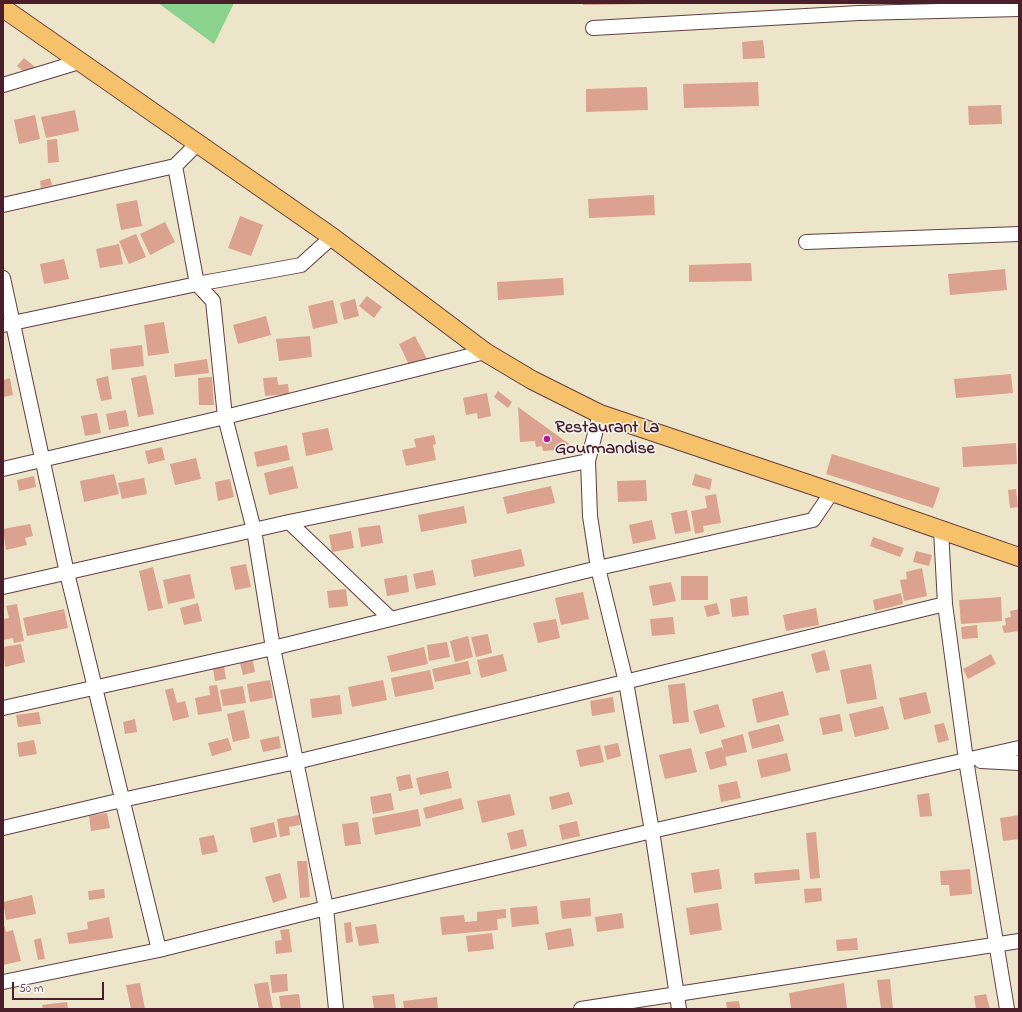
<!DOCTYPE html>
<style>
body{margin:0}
#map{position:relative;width:1022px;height:1012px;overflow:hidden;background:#ede5c9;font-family:"Indie Flower",sans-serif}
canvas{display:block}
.frame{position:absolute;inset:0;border:4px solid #4a1f2b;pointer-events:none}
.scale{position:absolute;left:12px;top:982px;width:92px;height:18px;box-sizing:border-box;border:2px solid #4a1f2b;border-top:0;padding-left:5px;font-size:12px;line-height:14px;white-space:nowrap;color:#4a1f2b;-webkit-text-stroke:3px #f6f6f2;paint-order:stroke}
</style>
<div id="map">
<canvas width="1022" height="1012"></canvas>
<div class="frame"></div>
<div class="scale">50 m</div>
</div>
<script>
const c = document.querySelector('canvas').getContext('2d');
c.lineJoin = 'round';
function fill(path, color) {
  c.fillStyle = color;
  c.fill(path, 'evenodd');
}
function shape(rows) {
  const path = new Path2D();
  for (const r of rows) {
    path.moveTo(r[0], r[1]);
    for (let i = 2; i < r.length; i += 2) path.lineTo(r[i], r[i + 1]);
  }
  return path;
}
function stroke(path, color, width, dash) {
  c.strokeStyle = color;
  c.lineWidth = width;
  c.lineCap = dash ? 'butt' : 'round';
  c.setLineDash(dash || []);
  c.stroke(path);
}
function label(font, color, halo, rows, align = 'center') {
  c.font = font + ' "Indie Flower",sans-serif';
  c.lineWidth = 3;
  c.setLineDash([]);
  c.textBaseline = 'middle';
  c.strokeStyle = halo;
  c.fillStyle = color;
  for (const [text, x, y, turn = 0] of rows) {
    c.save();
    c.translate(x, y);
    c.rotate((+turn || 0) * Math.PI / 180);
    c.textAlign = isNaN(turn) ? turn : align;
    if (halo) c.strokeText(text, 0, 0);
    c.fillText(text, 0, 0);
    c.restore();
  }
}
fill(shape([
 [158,3,234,3,214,44]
]), '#8ad28d');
fill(shape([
 [583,3,649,3,649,4,583,5],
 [763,40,765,58,743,59,742,42],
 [24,58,35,67,28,75,17,66],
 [758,82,759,106,684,108,683,84],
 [647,87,648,110,586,112,586,89],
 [1001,105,1002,124,969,125,968,106],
 [75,110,79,131,46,138,41,117],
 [35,115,40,139,19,144,14,120],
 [57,139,59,162,48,163,47,140],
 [50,178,52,185,41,188,40,181],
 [654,195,655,215,589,218,588,199],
 [137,200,142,226,121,230,116,204],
 [240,216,263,225,251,256,228,248],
 [165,222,175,242,150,255,140,234],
 [136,234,146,257,129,264,119,241],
 [119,244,123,264,100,268,96,249],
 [64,259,69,279,44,284,40,264],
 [751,263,752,281,689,282,689,265],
 [1005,269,1007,290,950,295,948,274],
 [563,278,564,295,498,300,497,282],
 [367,296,382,307,374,318,359,306],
 [355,299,359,316,344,320,340,303],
 [333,300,338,323,313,329,308,306],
 [266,316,271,335,238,344,233,325],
 [164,322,169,353,148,356,144,325],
 [310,336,312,357,279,361,276,339],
 [415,336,427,359,410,367,399,344],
 [142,345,144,366,112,370,110,349],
 [207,359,209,373,175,377,174,364],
 [1011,374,1013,393,956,398,954,379],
 [146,375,154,414,138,417,131,378],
 [108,376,112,399,101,401,96,379],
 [212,377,214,405,199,405,198,378],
 [277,377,278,385,288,384,289,394,265,396,263,378],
 [10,378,13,395,3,397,3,380],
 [498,391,512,402,508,408,494,397],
 [487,393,491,416,478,419,477,413,466,415,463,398],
 [518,407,572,446,569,449,543,451,542,446,536,447,535,441,520,442],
 [126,410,129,426,109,430,106,414],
 [97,413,101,433,85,436,81,416],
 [328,428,333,450,306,456,302,433],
 [434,435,436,444,433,445,436,460,406,466,402,450,416,447,414,439],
 [1016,443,1017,464,963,467,962,447],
 [287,445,290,460,257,467,254,452],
 [162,447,165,460,148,464,145,451],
 [832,454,940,488,933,508,826,474],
 [196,458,201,479,175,485,170,464],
 [293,466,298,488,269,495,264,473],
 [114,474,119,494,84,502,80,481],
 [695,474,712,479,710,490,692,485],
 [34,476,36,487,19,491,17,480],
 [144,478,147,494,122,499,118,483],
 [230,479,234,497,218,501,215,482],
 [646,480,647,501,618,502,617,481],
 [551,486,555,503,507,514,503,497],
 [1016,489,1018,507,1010,508,1008,490],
 [716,494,721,523,703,526,704,532,695,534,691,511,707,508,705,496],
 [464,506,467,523,421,532,418,515],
 [687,510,691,531,675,534,671,513],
 [652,520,656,539,633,544,629,525],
 [30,524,33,536,25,538,27,545,6,550,3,529],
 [380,525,383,543,361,547,358,528],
 [351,531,354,548,332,552,329,535],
 [873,537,904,548,900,557,870,546],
 [521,549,525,566,474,577,471,560],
 [916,551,932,555,929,566,913,562],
 [246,564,251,587,235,590,230,567],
 [153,567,163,608,148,611,139,571],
 [922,568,927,596,904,601,900,580,907,579,906,572],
 [433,570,436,585,416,589,413,574],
 [190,574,195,598,168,604,163,580],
 [407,575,409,592,387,596,384,579],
 [681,576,708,576,708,600,681,600],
 [671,582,676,601,653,606,649,586],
 [346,589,348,606,329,608,327,591],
 [583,592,589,619,561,625,555,598],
 [901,593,903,604,875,611,873,600],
 [747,596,749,615,732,617,730,599],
 [1001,597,1002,621,961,624,959,600],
 [198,603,202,621,184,625,180,608],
 [717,603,720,614,707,617,704,606],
 [17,604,24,641,14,643,13,638,3,640,3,619,9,618,6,606],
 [816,608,819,625,786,631,783,615],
 [64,609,68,628,27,636,23,618],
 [1019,609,1019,631,1004,633,1002,626,1006,625,1005,618,1011,617,1010,611],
 [673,617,675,634,652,636,650,619],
 [556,619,560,638,538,643,533,623],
 [977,625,978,638,962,639,961,627],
 [488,634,492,653,476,657,471,637],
 [468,636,473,657,455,662,450,641],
 [447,642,450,657,429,661,427,645],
 [21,644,25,662,5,667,3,647],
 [424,647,428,664,391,672,387,656],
 [825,650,830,670,816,673,811,654],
 [503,654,507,671,481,678,477,660],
 [991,654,996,664,968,679,963,669],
 [253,661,255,672,243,675,240,663],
 [468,661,471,674,435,682,432,669],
 [871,664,877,699,847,704,840,670],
 [224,666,226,679,215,681,213,668],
 [430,670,434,689,395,697,391,678],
 [270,680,273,698,250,702,247,684],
 [383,680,387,700,352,707,348,687],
 [685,683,689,722,673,724,668,685],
 [217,685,222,711,198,715,195,698,210,695,209,686],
 [243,686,246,703,223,706,220,690],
 [173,688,177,703,185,701,189,717,173,721,165,690],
 [783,691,789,715,757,723,752,699],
 [926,692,931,713,904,720,899,698],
 [340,695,342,714,312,718,310,699],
 [613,697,615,712,592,716,590,701],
 [718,704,725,727,700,734,693,711],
 [883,706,889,729,855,737,849,714],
 [244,710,250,738,233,742,227,714],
 [39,712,41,724,18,727,16,715],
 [840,714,843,731,823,735,819,718],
 [135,719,137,732,125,734,123,722],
 [944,723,949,740,938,743,934,725],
 [779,724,784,741,752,749,748,732],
 [743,734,747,752,725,757,727,765,710,770,705,752,722,747,724,752,721,740],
 [279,736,281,748,263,752,260,740],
 [228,738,232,750,212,756,208,743],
 [34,740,37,754,19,757,17,743],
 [618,743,621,756,607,760,604,746],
 [600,745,604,762,580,767,576,750],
 [691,748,697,772,665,779,659,755],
 [787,753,791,771,761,778,757,760],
 [448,771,452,788,420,795,416,778],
 [410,774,413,788,399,791,396,777],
 [737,781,741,798,721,802,718,785],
 [569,792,573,804,552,810,549,797],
 [391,793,394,810,373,814,370,797],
 [929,793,932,816,920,817,917,795],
 [510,794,515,815,482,823,477,801],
 [461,798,464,809,426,819,423,808],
 [418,809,421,826,375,835,372,818],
 [107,813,110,828,91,831,89,816],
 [299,815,300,825,289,827,290,835,280,837,277,819],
 [1019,815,1019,839,1003,841,1000,818],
 [577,821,580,836,562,840,559,825],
 [274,822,277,837,253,843,250,828],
 [358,822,361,844,345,846,342,824],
 [523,829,527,846,511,850,507,833],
 [816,832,820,878,810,879,806,833],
 [214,835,218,852,202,855,199,838],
 [297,861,307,861,310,897,300,898],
 [719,869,722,889,694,893,691,873],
 [799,869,800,880,755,884,754,873],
 [970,869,972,894,950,896,949,885,941,885,940,871],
 [280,873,287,898,273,903,265,877],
 [821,888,822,901,805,903,804,889],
 [104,889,105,898,89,900,88,891],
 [32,895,36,914,6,920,3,902],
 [590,898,591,916,562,919,560,901],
 [718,903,722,930,690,935,686,908],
 [537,906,539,924,512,927,510,908],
 [506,909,506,918,497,919,498,930,442,935,440,917,464,915,465,922,477,921,477,912],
 [622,913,624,928,597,932,595,917],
 [109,917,113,938,69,944,67,933,88,929,87,922],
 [3,921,6,932,13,930,21,961,3,965],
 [351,922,353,942,346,943,344,923],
 [376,924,379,943,359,946,355,927],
 [571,928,574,946,548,950,545,933],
 [289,929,292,952,276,954,275,941,282,940,280,930],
 [492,933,494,949,468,952,466,936],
 [41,938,45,959,38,960,34,940],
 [857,938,858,950,837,951,836,940],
 [287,974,288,991,272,993,270,975],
 [890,979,893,1009,881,1009,877,980],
 [268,982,273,1009,259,1009,254,984],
 [140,983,145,1009,131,1009,126,985],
 [844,983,847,1009,791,1009,789,993],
 [299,994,301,1009,281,1009,279,996],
 [394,994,396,1009,374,1009,372,996],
 [986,994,990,1009,976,1009,974,996],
 [437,997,438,1009,404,1009,403,1001],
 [739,1001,740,1009,727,1009,726,1002],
 [67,1002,68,1009,43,1009,42,1005]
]), '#dba28f');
const minor = shape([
 [593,28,859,13,1019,9],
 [3,85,79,62],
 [175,166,197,284,213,301,225,417,254,530,273,648,326,908,336,1009],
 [3,205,175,166,197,144],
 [806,242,1019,234],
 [3,278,67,573,159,950],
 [3,325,197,284,301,265,332,237],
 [600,414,588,461,590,516,598,568,626,682,652,831,679,1009],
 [3,469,225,417,485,352],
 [289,522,391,619],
 [941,530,945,604,966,760,1007,1009],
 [3,587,289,522,588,461],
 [3,708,273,648,598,568,813,520,832,492],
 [981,761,1019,763],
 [3,828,122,800,296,762,945,604],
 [3,982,159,950,326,908,652,831,1019,748],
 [581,1009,1019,941]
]);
const major = shape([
 [3,8,332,237,485,352,532,380,600,414,832,492,1019,557]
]);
stroke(minor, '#623d43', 16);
stroke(major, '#623d43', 20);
stroke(minor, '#fff', 14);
stroke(major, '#f6c16b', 18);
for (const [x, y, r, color] of [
 [547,439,4,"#b5179e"]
]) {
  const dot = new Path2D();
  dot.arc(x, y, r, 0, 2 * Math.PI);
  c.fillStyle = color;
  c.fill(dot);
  stroke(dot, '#f6f6f2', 1.5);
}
label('bold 18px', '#4a1f2b', '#f6f6f2', [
 ["Restaurant La",555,429],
 ["Gourmandise",555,450]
], 'left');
</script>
